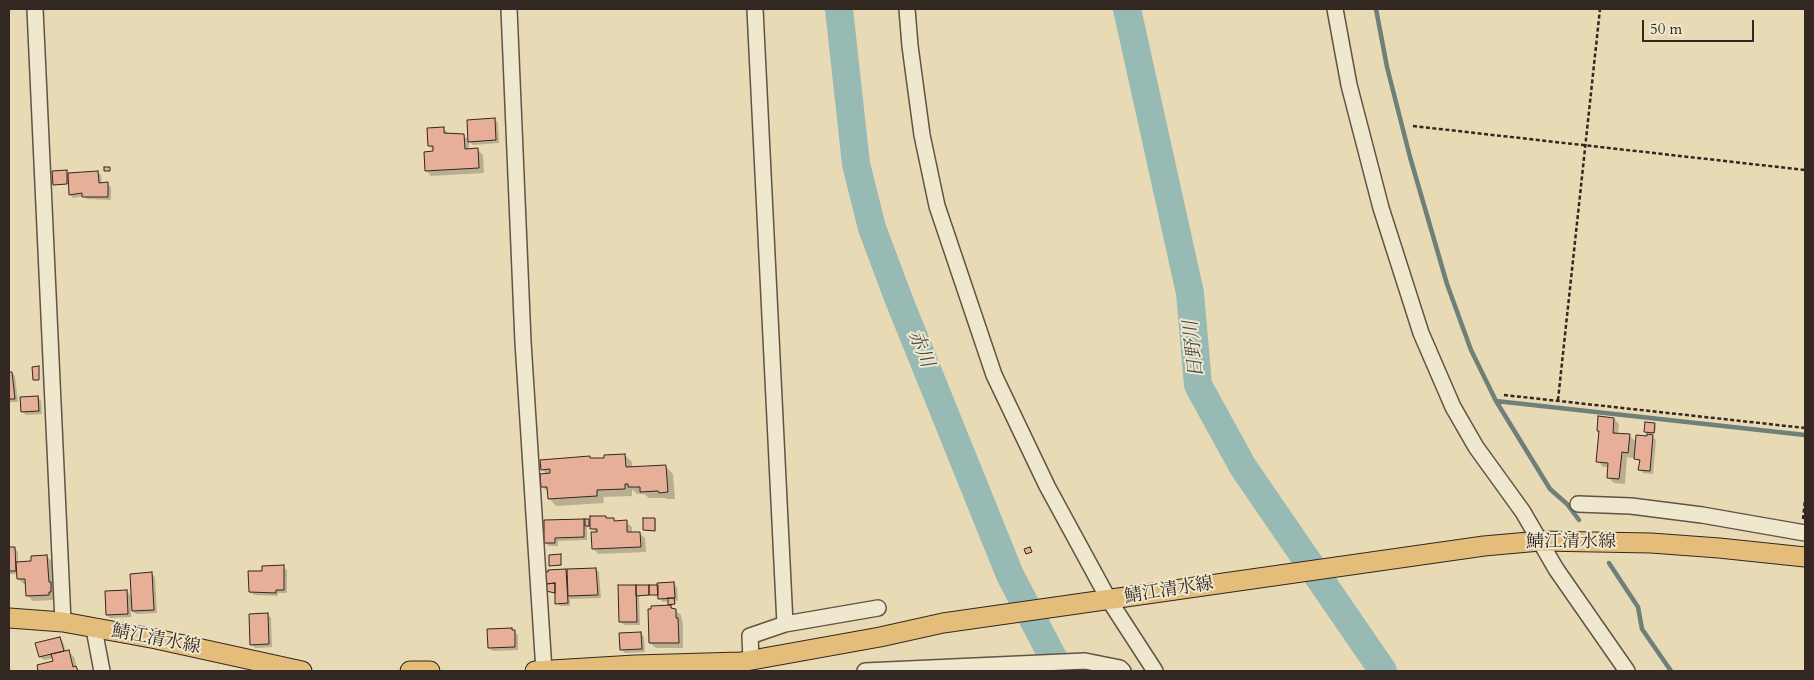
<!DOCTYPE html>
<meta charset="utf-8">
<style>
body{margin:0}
#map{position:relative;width:1814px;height:680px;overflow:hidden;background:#e8dab5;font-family:Cardo,serif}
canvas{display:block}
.frame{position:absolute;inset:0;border:10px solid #322721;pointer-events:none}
.scale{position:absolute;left:1642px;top:20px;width:112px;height:22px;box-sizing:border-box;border:2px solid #322721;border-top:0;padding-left:6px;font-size:15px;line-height:18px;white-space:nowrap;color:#322721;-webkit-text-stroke:4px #f0e7cf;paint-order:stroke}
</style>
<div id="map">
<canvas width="1814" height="680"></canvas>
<div class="frame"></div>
<div class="scale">50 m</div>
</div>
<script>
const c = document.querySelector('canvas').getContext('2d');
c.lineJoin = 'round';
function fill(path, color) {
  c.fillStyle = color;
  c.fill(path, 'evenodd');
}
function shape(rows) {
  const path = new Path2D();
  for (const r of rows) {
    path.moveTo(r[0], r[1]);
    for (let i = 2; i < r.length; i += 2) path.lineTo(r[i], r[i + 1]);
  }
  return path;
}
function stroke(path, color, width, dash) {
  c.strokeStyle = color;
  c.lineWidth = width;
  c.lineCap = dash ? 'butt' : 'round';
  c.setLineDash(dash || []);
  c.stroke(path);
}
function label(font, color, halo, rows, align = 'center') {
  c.font = font + ' Cardo,"Noto Serif JP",serif';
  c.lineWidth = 4;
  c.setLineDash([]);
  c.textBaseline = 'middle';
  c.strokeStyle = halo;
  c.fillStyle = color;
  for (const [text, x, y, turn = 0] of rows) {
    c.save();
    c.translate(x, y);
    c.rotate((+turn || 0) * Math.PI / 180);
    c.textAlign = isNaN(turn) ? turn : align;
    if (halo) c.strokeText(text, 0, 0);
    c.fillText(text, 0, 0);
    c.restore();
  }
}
fill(shape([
 [495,119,498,123,499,143,473,145,469,141,469,150,478,150,483,155,484,173,431,176,426,170,434,152,429,145,443,128,449,134,463,135,470,141],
 [66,172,68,174,98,172,101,175,102,184,107,184,111,187,111,200,87,199,84,196,73,198,70,194,69,184,55,185,54,184],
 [9,373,11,373,15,376,18,402,9,402],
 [38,397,41,401,42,414,26,415,22,411],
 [1614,419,1619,424,1618,434,1629,435,1637,443,1648,438,1649,433,1645,432,1655,425,1656,426,1655,434,1650,434,1656,440,1653,474,1643,473,1640,470,1641,462,1634,458,1627,457,1625,484,1614,483,1608,477,1609,467,1603,467,1598,461,1600,433,1598,431],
 [625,455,632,462,632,468,666,467,673,474,675,499,667,499,665,498,649,498,644,494,637,494,632,489,632,496,603,497,604,503,556,506,549,498,549,493,542,486,547,475,542,469,590,458,591,459,605,459],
 [613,519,616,522,626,522,632,527,632,533,639,533,645,538,646,552,598,554,593,548,597,534,592,527,587,527,587,540,558,541,558,546,549,546,545,543,583,520,586,523,589,520,591,523],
 [655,519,656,520,656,531,645,531,644,530],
 [14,548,18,552,18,563,33,562,46,556,52,561,53,586,56,588,56,597,54,597,54,600,33,601,28,596,27,584,24,584,18,579,18,574,9,574,9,549],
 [560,556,562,566,551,566,550,565],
 [283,567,287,570,287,593,278,593,278,596,254,595,250,592,264,572],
 [596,569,599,572,601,598,570,599,570,606,560,606,557,603,556,594,547,590,550,571],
 [152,574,155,577,157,613,136,614,131,609,131,617,110,618,107,615,127,591,132,597],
 [674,584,677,587,678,601,675,601,675,605,671,605,669,601,663,602,659,598,664,594,639,595,640,625,624,625,621,622,620,587,659,586],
 [671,607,681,615,683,625,683,648,656,648,650,643],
 [267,614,271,618,272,647,255,648,252,644],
 [512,630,518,635,518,650,493,651,489,648],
 [641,633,644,637,645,652,625,653,622,650],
 [60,638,63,642,66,652,69,652,74,657,77,668,80,671,39,671,38,666,54,662,53,658,44,660,40,657,37,644]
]), '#0003');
stroke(shape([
 [1376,9,1387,67,1410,157,1447,284,1471,350,1496,401,1550,489,1567,504,1579,520],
 [1496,401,1805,435],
 [1609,563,1638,607,1642,629,1671,671]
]), '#6f7f79', 4.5);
stroke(shape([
 [839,9,856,164,872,228,899,300,1010,575,1060,671],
 [1127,9,1190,293,1198,385,1243,467,1383,671]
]), '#98bab4', 28);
const building = shape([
 [495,118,496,140,468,142,467,120,495,118],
 [444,127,444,133,464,134,465,149,478,148,479,168,425,171,424,152,433,151,433,146,428,146,427,128,444,127],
 [104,167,110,167,110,171,104,171,104,167],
 [67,170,67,184,53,185,52,171,67,170],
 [98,171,99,183,108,182,108,197,82,197,82,193,69,195,68,173,98,171],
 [39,366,39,380,33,380,32,367,39,366],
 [9,372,12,372,15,399,9,399,9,372],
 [38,396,39,411,21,412,20,397,38,396],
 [1598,416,1614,418,1613,433,1630,434,1628,453,1622,452,1619,479,1607,478,1608,463,1596,462,1599,431,1597,431,1598,416],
 [1645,422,1655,423,1654,433,1644,432,1645,422],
 [1647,434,1653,435,1650,471,1638,470,1640,460,1634,459,1636,435,1647,436,1647,434],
 [625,454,626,467,666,465,668,492,659,493,658,491,640,492,640,487,628,487,628,484,625,484,625,489,597,490,597,496,548,499,547,487,541,487,540,474,550,473,550,469,541,470,540,460,590,456,590,458,604,458,604,455,625,454],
 [590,516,606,516,606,518,614,518,614,521,627,520,627,532,640,532,641,547,592,549,591,532,597,532,597,529,590,529,590,516],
 [643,518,655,518,655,531,643,530,643,518],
 [584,519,584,537,555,538,555,543,544,543,544,520,584,519],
 [585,519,589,519,589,526,585,526,585,519],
 [9,547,15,547,16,571,9,571,9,547],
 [1030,547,1032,552,1026,554,1024,549,1030,547],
 [561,554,561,565,549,566,549,555,561,554],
 [47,555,49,582,51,582,51,592,49,592,49,595,26,596,25,579,17,579,16,562,31,561,31,556,47,555],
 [284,565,284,590,276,590,276,593,249,592,248,571,262,571,262,566,284,565],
 [596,568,598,595,568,596,567,569,596,568],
 [566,569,568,603,555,604,555,583,546,584,545,572,548,572,548,570,566,569],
 [152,572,154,610,132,611,130,574,152,572],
 [674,582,675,598,658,599,657,583,674,582],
 [555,583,555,593,546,591,546,584,555,583],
 [618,585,636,585,637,622,619,622,618,585],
 [636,585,649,585,649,595,636,596,636,585],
 [649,585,658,585,658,595,649,595,649,585],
 [127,590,128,614,106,615,105,591,127,590],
 [668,598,674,598,675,604,668,605,668,598],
 [671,605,671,608,676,609,676,618,678,618,679,643,649,643,648,609,651,609,651,606,671,605],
 [268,613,269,644,250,645,249,614,268,613],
 [512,628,512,630,515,630,515,647,488,648,487,629,512,628],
 [641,632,642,649,620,650,619,633,641,632],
 [60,637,64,651,39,657,35,643,60,637],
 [69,650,73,667,76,666,78,671,38,671,37,665,53,661,51,654,69,650]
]);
fill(building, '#e7ae98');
stroke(building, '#322721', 1);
const minor = shape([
 [35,9,63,622],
 [509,9,523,342,544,671],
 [755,9,785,624],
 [907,9,910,46,922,135,937,206,994,375,1047,486,1109,600,1155,671],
 [1335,9,1349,85,1381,208,1421,333,1453,407,1476,447,1523,512,1556,569,1627,671],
 [1578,504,1631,506,1702,515,1805,533],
 [94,629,102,671],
 [751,660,750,636,785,624,878,608],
 [865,671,1085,661,1120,668,1123,671]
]);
const major = shape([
 [9,618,63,622,156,639,302,671],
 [410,671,430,671],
 [535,671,635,665,741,662,880,637,943,623,1484,546,1540,541,1651,543,1719,548,1805,557]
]);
stroke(minor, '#605446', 18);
stroke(major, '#322721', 21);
stroke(shape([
 [1413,126,1805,170],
 [1504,395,1805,428],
 [1558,400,1600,9],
 [1803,519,1805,500]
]), '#322721', 2.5, [4, 2.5]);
stroke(minor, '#f0e7cf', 15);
stroke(major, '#e4bd7a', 19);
label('18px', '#322721', '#f0e7cf', [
 ["鯖江清水線",1571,543],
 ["鯖江清水線",1169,591,-9],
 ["鯖江清水線",156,640,11]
]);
label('italic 19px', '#4c4c46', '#f0e7cf', [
 ["赤川",920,349,68],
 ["日野川",1195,349,-96]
]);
</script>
